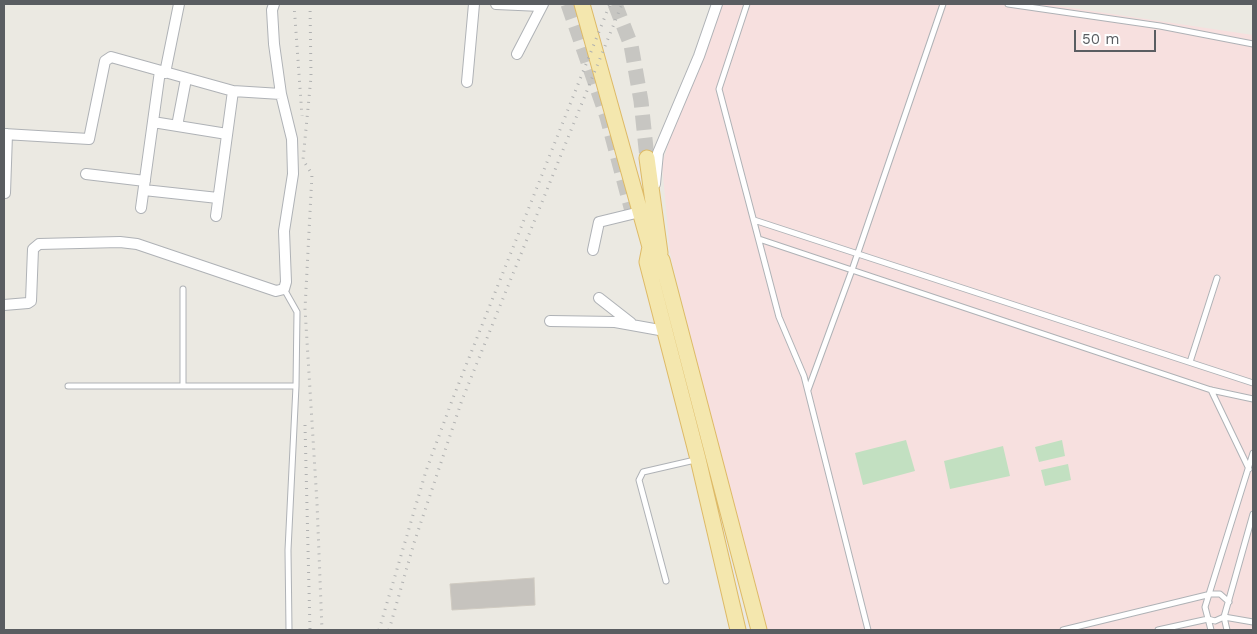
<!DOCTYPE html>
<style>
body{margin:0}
#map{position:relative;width:1257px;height:634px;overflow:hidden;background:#ebe9e2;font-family:"Work Sans",sans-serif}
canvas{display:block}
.frame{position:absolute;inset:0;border:5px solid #5a5d61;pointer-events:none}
.scale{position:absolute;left:1074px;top:30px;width:82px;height:22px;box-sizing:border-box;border:2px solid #5a5d61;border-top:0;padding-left:6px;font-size:15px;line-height:18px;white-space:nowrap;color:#5a5d61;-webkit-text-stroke:4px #fff;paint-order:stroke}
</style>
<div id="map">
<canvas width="1257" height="634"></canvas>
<div class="frame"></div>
<div class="scale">50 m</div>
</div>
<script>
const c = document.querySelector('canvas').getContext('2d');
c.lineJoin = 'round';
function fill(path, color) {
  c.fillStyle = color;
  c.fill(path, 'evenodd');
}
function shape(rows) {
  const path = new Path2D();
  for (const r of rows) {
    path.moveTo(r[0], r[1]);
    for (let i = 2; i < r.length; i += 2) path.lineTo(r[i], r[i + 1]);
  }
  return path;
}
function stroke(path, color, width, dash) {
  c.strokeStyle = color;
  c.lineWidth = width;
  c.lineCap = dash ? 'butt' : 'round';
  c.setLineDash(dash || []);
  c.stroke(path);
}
fill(shape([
 [712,4,1045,4,1253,35,1253,630,764,630,670,253,662,164]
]), '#f7e0df');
fill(shape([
 [906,440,915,471,863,485,855,453],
 [1062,440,1065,456,1039,462,1035,447],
 [1003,446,1010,476,950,489,944,461],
 [1068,464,1071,480,1045,486,1041,470]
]), '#c2e0c1');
const building = shape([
 [534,578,535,605,452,610,450,584,534,578]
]);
fill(building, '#c6c3be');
stroke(building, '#cfcac1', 1);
stroke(shape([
 [568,4,607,117,632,211],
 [615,4,631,45,641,101,647,158]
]), '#c7c6c2', 15, [15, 8]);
const service = shape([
 [747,4,719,89,779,317,804,376,868,630],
 [1008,4,1160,26,1253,44],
 [754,220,1253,383],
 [759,239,1211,390,1253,399],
 [1190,362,1217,278],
 [68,386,296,386,297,312,284,289],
 [183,386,183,289],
 [808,390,852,270,943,4],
 [1211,390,1249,469],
 [666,581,639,480,643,472,695,460],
 [289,630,288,550,296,386],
 [1063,630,1211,594,1220,594,1229,602],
 [1158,630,1208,619,1215,621,1224,617,1253,622],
 [1211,630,1205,607,1253,453],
 [1227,630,1224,617,1253,514]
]);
const minor = shape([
 [496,4,541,6],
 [517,54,543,4],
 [165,73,179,4],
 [467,82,474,4],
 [153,122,227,134],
 [177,126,186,79],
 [4,134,89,139,105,61,111,57,233,91],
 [86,174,145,181],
 [655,184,658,153,699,56,717,4],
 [144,190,218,198],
 [5,193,7,134],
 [141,208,160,71],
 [216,216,233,91,281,94],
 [593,250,599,222,640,212],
 [599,298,631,323],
 [4,305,28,303,31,301,33,249,39,244,120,242,137,244,276,291,284,289,286,282,284,231,293,174,292,139,281,94,274,44,272,10,274,4],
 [550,321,615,322,665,331]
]);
const primary = shape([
 [582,4,650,247,647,262,698,459,738,630],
 [647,158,660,253],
 [650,247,662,260,759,630]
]);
stroke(service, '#afb2b6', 7);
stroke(minor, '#afb2b6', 12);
stroke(primary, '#deba67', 17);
stroke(service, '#fff', 5);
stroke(minor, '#fff', 10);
stroke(primary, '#f4e7ae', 15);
stroke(shape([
 [294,4,302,116],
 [310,4,311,77,303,160,312,174,305,309,317,503,322,630],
 [305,425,310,630],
 [379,630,426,471,453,398,610,4],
 [389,630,414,543,462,400,622,4]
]), '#b0b1b1', 3, [1, 6]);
</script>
